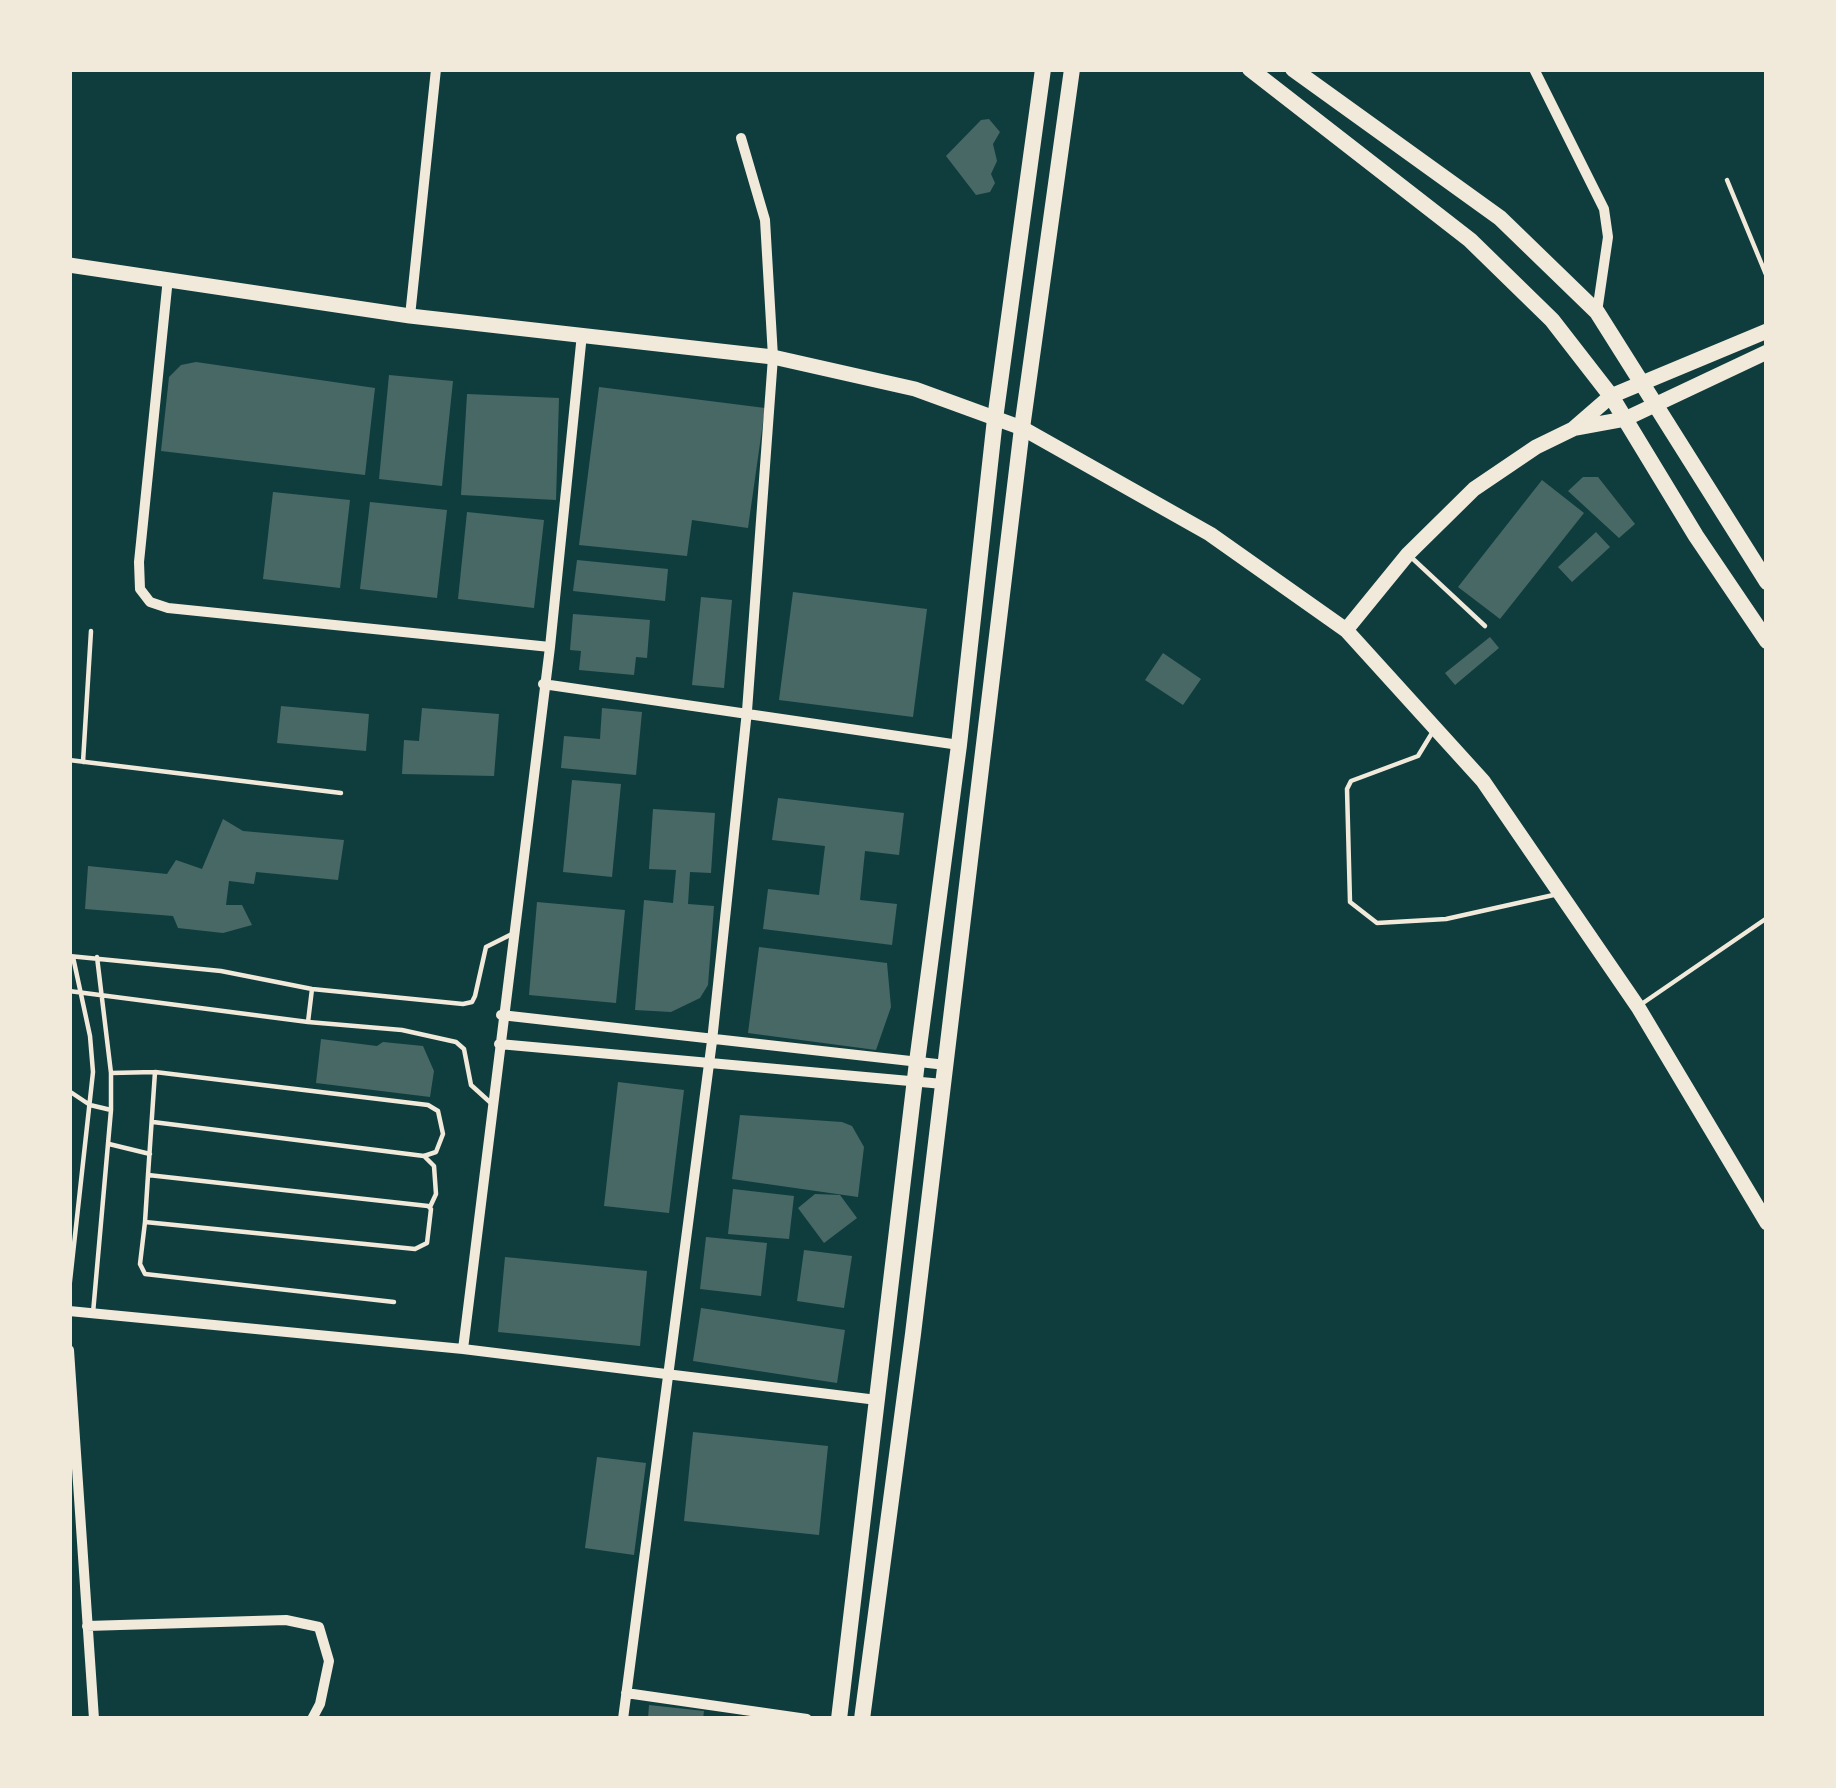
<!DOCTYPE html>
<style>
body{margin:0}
#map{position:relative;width:1836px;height:1788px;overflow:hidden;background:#0f3d3e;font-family:"Work Sans",sans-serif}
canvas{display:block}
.frame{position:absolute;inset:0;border:72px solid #f1e9da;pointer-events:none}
</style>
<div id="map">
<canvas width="1836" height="1788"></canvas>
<div class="frame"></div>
</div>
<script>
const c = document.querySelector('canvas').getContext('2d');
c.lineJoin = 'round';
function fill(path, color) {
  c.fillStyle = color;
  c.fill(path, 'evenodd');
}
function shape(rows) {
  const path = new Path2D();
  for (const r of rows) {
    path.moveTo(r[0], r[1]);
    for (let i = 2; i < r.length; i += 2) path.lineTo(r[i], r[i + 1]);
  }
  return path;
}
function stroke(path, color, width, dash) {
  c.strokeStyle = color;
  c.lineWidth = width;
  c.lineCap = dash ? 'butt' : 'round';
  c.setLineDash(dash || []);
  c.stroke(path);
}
fill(shape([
 [989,119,1000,132,993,144,997,161,991,174,995,183,990,192,976,195,946,156,981,120],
 [196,362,375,388,365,475,161,451,169,377,181,365],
 [389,375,453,381,442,486,379,479],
 [599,387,765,408,748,528,692,520,687,556,579,545],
 [467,394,559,398,556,500,461,495],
 [1583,477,1598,477,1635,524,1619,538,1568,491],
 [1542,480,1584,513,1500,619,1458,587],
 [273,492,350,500,340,588,263,579],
 [370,502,447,510,437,598,360,589],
 [467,512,544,520,534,608,458,599],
 [1596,532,1610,547,1572,582,1558,567],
 [577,560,668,569,665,601,573,591],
 [793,592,927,609,913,717,779,700],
 [701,597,732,600,724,688,692,685],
 [573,614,650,620,647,658,636,657,634,675,579,670,581,651,570,650],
 [1490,637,1499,648,1455,685,1445,673],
 [1163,653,1201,679,1183,705,1145,680],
 [281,706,369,714,366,751,277,743],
 [422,708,499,714,494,776,402,774,404,740,419,741],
 [602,708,642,712,636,775,561,768,564,736,600,739],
 [572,780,621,784,612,877,563,872],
 [778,798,904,813,899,855,865,851,860,900,897,904,892,945,763,929,768,889,819,895,825,846,772,840],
 [653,809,715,813,711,873,690,872,688,904,714,906,708,985,700,998,671,1012,635,1010,644,900,673,903,676,870,649,869],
 [223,819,243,831,344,840,338,880,256,872,254,884,229,881,226,905,242,905,252,925,223,933,178,928,173,916,85,909,88,866,167,874,176,860,202,869],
 [537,902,625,910,616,1003,529,995],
 [759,947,887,963,891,1007,876,1050,748,1033],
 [321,1039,377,1046,383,1042,423,1046,434,1071,430,1097,316,1083],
 [618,1082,684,1090,669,1213,604,1206],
 [740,1115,842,1122,852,1126,864,1147,858,1197,732,1179],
 [733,1189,794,1196,789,1239,728,1234],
 [815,1194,840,1195,857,1218,824,1243,798,1208],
 [706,1237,767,1243,761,1296,700,1289],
 [804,1250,852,1256,844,1308,797,1301],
 [505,1257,647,1271,640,1346,498,1332],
 [701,1308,845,1330,837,1383,693,1361],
 [693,1432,828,1446,819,1535,684,1521],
 [597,1457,646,1463,634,1555,585,1548],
 [649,1705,704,1711,703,1719,648,1719]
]), '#486865');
stroke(shape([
 [1727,180,1767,277],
 [1412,558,1485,626],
 [1432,733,1418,756,1351,781,1347,789,1350,902,1377,923,1446,919,1558,894],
 [69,760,341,793],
 [83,762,91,631],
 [69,956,221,971,312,989,463,1004,472,1002,475,996,486,947,512,934],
 [69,991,308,1022,402,1030,456,1042,464,1049,471,1085,492,1104],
 [1643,1003,1767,918],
 [308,1022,312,989],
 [111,1073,155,1072,428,1105,438,1111,443,1134,436,1152,424,1156,153,1122],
 [69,1091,90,1105,111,1110],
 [109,1144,150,1154],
 [424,1156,434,1166,436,1194,430,1207],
 [148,1175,428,1206,431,1209,427,1243,415,1249,145,1222,148,1175],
 [148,1175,155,1072],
 [145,1222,140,1264,145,1274,394,1302],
 [69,1290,93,1072,90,1036,73,957],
 [93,1313,111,1110,111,1073,97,957]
]), '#f1e9da', 4.5);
stroke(shape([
 [1534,69,1604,209,1608,237,1597,312],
 [168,278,139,562,140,589,150,602,168,608,550,647],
 [410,316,436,69],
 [543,684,959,745],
 [501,1015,946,1065],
 [499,1044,943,1084],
 [69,1311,463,1349,877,1400],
 [463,1349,550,647,582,334],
 [69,1350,94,1719],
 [87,1626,286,1620,319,1627,329,1661,320,1704,312,1719],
 [626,1693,807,1719],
 [623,1719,712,1041,747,711,773,357,765,220,741,138]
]), '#f1e9da', 10);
stroke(shape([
 [69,265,410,316,773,357,915,389,1022,428,1210,534,1346,630,1483,781,1638,1007,1767,1223],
 [1576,428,1625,419,1767,352],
 [1346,630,1408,554,1474,489,1536,447,1573,429,1611,396,1767,331]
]), '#f1e9da', 15);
stroke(shape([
 [1250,69,1470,240,1552,320,1611,396,1696,536,1767,641],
 [1293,69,1500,218,1597,312,1767,582],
 [839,1719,917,1062,959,745,995,419,1043,69],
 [862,1719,913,1334,1022,428,1072,69]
]), '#f1e9da', 16);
</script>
